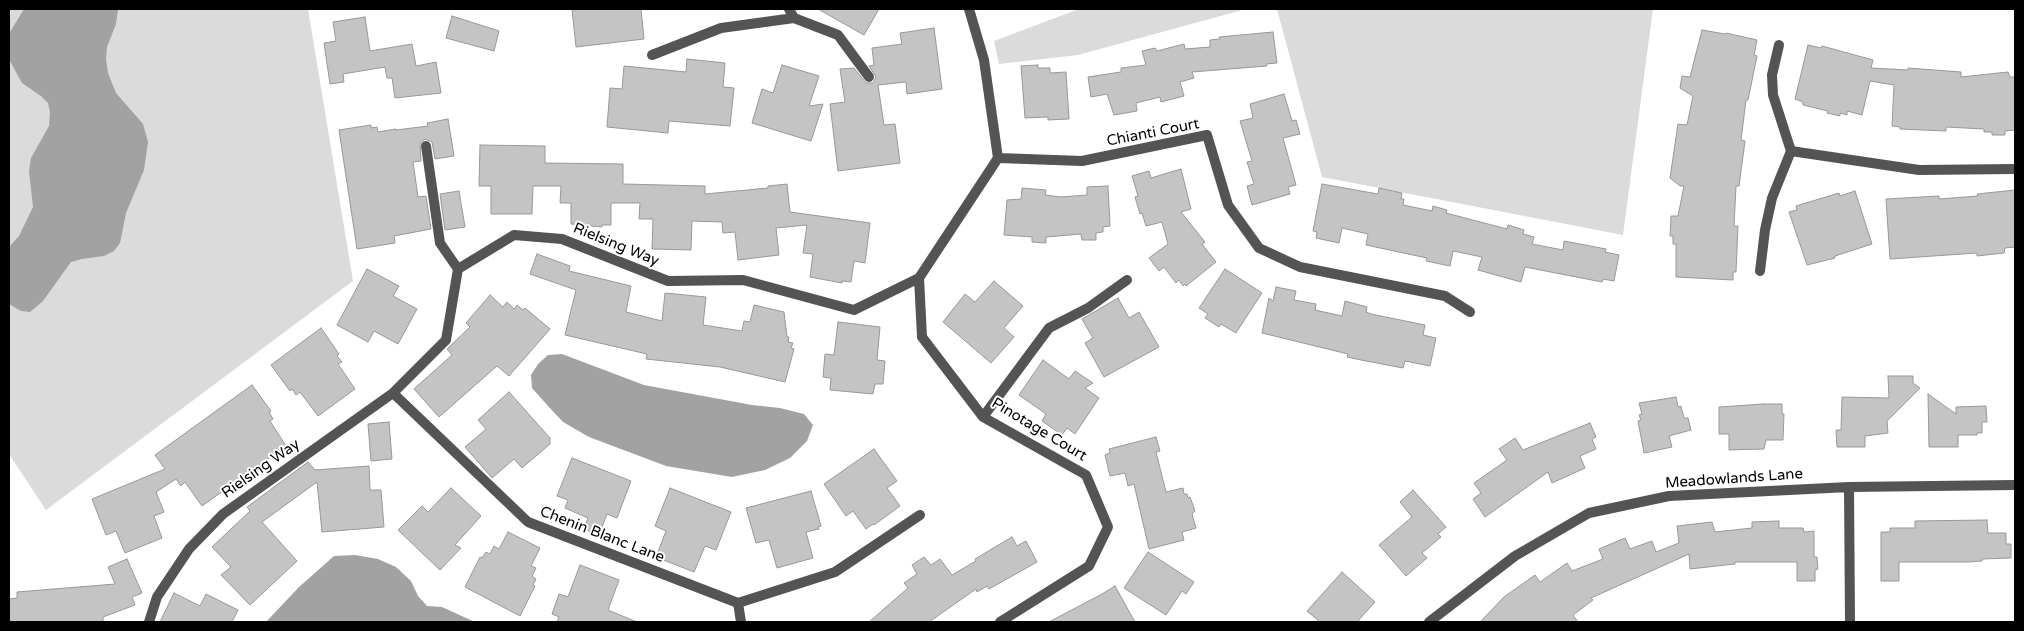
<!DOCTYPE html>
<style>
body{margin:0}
#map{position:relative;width:2024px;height:631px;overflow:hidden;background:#fff;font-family:"Varela Round",sans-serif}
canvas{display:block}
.frame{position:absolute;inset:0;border:10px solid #000;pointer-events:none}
</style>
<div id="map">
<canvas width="2024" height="631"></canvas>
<div class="frame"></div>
</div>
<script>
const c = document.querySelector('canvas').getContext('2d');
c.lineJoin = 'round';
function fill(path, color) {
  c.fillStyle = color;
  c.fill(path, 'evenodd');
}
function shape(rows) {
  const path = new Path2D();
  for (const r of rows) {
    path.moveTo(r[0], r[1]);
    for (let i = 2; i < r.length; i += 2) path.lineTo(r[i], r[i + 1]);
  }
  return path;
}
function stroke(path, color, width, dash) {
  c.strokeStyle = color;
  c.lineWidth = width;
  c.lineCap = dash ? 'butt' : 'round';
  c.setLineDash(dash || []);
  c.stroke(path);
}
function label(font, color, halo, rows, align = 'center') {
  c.font = font + ' "Varela Round",sans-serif';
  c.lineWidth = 4;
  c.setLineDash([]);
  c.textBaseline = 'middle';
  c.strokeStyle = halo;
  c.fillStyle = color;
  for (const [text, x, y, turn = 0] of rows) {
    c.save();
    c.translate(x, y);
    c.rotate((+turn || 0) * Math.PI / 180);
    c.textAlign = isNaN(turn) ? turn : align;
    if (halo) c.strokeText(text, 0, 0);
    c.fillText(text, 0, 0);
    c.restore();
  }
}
fill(shape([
 [9,9,308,9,353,281,46,510,9,454],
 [1079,9,1246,9,1078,55,999,64,994,41],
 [1277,9,1653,9,1623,235,1322,177]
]), '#dbdbdb');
fill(shape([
 [24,9,118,9,116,24,107,47,106,59,108,73,116,93,143,124,148,142,144,170,126,213,120,243,114,251,104,256,82,259,71,262,43,301,30,312,21,311,9,304,9,247,19,236,33,207,29,171,31,158,49,126,50,112,48,103,41,96,22,83,10,61,9,45,10,32],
 [562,354,644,385,752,405,780,408,804,414,813,425,807,441,790,458,765,470,732,477,666,466,589,437,563,422,548,406,532,388,531,375,538,364,548,355],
 [355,555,378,559,396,567,411,581,418,596,427,606,442,607,475,622,266,622,299,587,334,556]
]), '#a2a2a2');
const building = shape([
 [572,9,641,9,644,39,576,47,572,9],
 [818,9,879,9,864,35,818,9],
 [452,16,499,31,494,51,446,38,452,16],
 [365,17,370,51,412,44,416,66,436,62,441,93,395,98,392,78,387,78,385,67,343,74,344,82,330,84,324,43,336,41,333,22,365,17],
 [934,28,942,89,907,94,906,82,878,85,884,125,895,124,900,163,838,171,830,104,845,102,840,69,854,68,866,83,873,83,876,77,869,66,874,65,872,48,902,44,900,33,934,28],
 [1702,30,1725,34,1726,33,1757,40,1754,55,1757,56,1748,100,1746,100,1741,140,1745,141,1739,186,1736,186,1734,226,1738,226,1736,272,1733,272,1733,280,1676,277,1676,244,1673,244,1673,236,1670,236,1671,216,1678,216,1684,186,1680,186,1670,178,1678,124,1687,125,1693,96,1680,88,1682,76,1690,77,1702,30],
 [1273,32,1277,63,1266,64,1267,66,1192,72,1194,78,1180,82,1184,96,1161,102,1160,97,1136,103,1137,111,1114,115,1107,94,1091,97,1088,77,1121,72,1121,68,1146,65,1142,51,1155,48,1157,51,1184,44,1185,49,1210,47,1210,40,1220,39,1219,37,1273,32],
 [1808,45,1821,48,1822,46,1873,60,1871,68,1908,70,1908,68,1961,72,1961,77,2008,72,2010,77,2015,77,2015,130,2005,131,2005,135,1992,135,1992,132,1984,132,1984,129,1946,127,1946,131,1900,129,1900,127,1892,126,1894,85,1870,81,1862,115,1847,111,1847,115,1840,113,1840,116,1827,113,1828,111,1803,105,1803,102,1795,99,1808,45],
 [687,59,725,63,723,87,734,88,730,126,669,121,668,133,607,127,610,88,622,89,624,66,686,72,687,59],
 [782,65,819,76,809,106,823,104,811,141,752,123,762,89,773,93,782,65],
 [1038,65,1038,68,1050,68,1050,73,1066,72,1069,119,1048,120,1048,117,1025,118,1021,66,1038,65],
 [1284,94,1292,121,1296,120,1300,134,1283,138,1296,185,1288,187,1290,194,1252,205,1247,186,1254,184,1247,162,1252,161,1240,121,1253,118,1250,104,1284,94],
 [448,119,454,156,435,159,432,142,425,139,420,144,421,161,413,162,418,197,426,196,431,229,394,236,395,243,357,249,339,130,371,125,371,128,377,127,378,132,396,129,396,130,428,126,427,123,448,119],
 [480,145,545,146,545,163,623,164,623,184,705,186,705,194,768,188,768,186,787,184,790,212,870,223,865,263,854,261,851,282,842,281,842,283,810,277,813,254,803,253,807,225,776,228,779,255,738,260,735,232,723,233,722,222,692,221,691,250,652,249,653,219,639,219,640,203,611,203,611,225,602,225,602,227,571,224,571,203,560,203,561,186,533,186,532,214,491,214,491,186,479,186,480,145],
 [1181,169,1191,209,1181,212,1205,242,1202,244,1216,262,1186,286,1185,284,1183,286,1179,280,1176,283,1164,267,1159,271,1149,258,1168,244,1162,222,1146,226,1142,213,1140,214,1135,197,1138,196,1132,176,1149,171,1151,178,1181,169],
 [1322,184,1378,194,1379,188,1402,193,1401,199,1404,199,1403,205,1432,211,1433,206,1447,210,1446,213,1507,229,1508,225,1524,230,1523,234,1534,237,1532,244,1563,250,1564,241,1606,249,1605,252,1619,255,1614,281,1603,279,1602,282,1525,267,1521,282,1478,270,1482,257,1453,251,1450,266,1426,261,1427,258,1366,245,1368,234,1342,228,1339,243,1316,238,1317,232,1313,231,1322,184],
 [1108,186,1110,226,1103,227,1103,232,1096,233,1096,240,1082,240,1081,234,1046,237,1046,243,1032,242,1032,237,1004,235,1007,200,1021,199,1022,188,1046,190,1045,195,1061,197,1087,195,1087,187,1108,186],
 [2015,190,2015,247,2005,248,2004,253,1977,256,1977,253,1890,259,1886,199,1939,196,1939,199,1978,196,1977,194,2015,190],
 [459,191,465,227,445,230,440,194,459,191],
 [1855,191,1872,244,1835,256,1835,258,1807,265,1789,212,1797,210,1796,206,1839,193,1840,196,1855,191],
 [537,254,570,266,569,271,631,286,626,312,662,321,665,293,706,297,703,325,742,331,744,321,750,322,754,305,784,312,787,337,789,337,788,342,793,343,791,348,794,349,785,382,720,367,646,359,647,354,565,335,576,290,530,274,537,254],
 [367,269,399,286,393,296,417,309,398,344,374,331,368,342,337,325,367,269],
 [1225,269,1262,293,1236,333,1221,324,1219,327,1205,318,1208,314,1199,308,1225,269],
 [994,281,1023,306,1004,328,1014,337,991,363,943,322,965,294,975,302,994,281],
 [1276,287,1296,291,1294,300,1316,304,1315,310,1342,316,1345,301,1367,307,1366,312,1371,314,1425,325,1423,335,1436,338,1430,366,1405,361,1403,368,1361,360,1347,357,1348,354,1262,333,1269,298,1273,301,1276,287],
 [490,295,503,307,507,302,514,309,517,305,523,310,525,308,550,329,509,376,497,366,439,417,414,389,452,355,447,349,470,327,466,323,490,295],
 [1118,298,1129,318,1139,312,1159,347,1104,377,1085,343,1093,338,1082,319,1118,298],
 [838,322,880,327,877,360,885,361,883,384,875,384,873,394,830,390,831,378,823,377,825,354,834,355,838,322],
 [321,328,339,354,337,356,342,362,338,364,355,389,318,416,300,392,296,395,292,389,290,391,271,365,321,328],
 [1043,360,1069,379,1075,371,1093,383,1085,388,1099,398,1075,434,1067,428,1062,435,1042,421,1046,414,1019,395,1043,360],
 [1888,376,1913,376,1913,383,1920,388,1887,421,1888,433,1865,436,1865,447,1837,447,1836,430,1841,430,1842,397,1889,398,1888,376],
 [252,385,271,411,269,412,273,419,270,421,286,446,202,506,185,482,181,486,176,479,156,492,164,512,154,516,162,538,125,553,116,531,106,535,92,499,165,469,155,455,252,385],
 [509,392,550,438,550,444,522,468,514,459,492,478,465,447,486,429,478,420,509,392],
 [1928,394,1956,414,1956,407,1986,406,1987,422,1982,422,1982,433,1977,433,1977,435,1958,435,1958,447,1929,447,1928,394],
 [1676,397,1678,407,1681,406,1684,418,1688,418,1691,430,1669,436,1672,447,1644,453,1638,421,1641,420,1639,415,1642,414,1639,403,1676,397],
 [1763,404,1782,404,1782,414,1784,414,1783,440,1766,440,1764,449,1729,450,1729,434,1719,434,1719,407,1763,404],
 [389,422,392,459,371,461,368,424,389,422],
 [1590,423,1596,437,1592,439,1596,449,1580,456,1585,468,1552,483,1548,472,1485,517,1473,499,1481,493,1474,483,1507,460,1499,449,1515,438,1523,450,1590,423],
 [1156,437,1160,451,1156,452,1166,492,1183,488,1184,494,1187,494,1188,498,1190,497,1195,511,1192,514,1196,528,1182,532,1184,540,1149,549,1134,484,1128,486,1125,473,1110,476,1105,455,1110,453,1109,449,1156,437],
 [874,449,897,481,887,488,900,506,874,525,873,524,866,529,853,511,846,516,824,484,874,449],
 [572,458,631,481,617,518,607,514,599,535,584,529,588,518,565,508,568,500,557,496,572,458],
 [308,462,315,470,369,466,370,490,381,490,384,527,322,532,317,482,262,522,297,561,250,605,221,575,231,567,212,547,250,511,247,507,308,462],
 [451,488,481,516,455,545,461,548,440,570,398,530,422,506,428,512,451,488],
 [670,488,731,512,716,550,705,546,694,572,656,557,666,531,655,526,670,488],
 [1413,490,1446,527,1438,534,1441,537,1422,553,1427,558,1406,576,1379,545,1412,517,1400,502,1413,490],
 [811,491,821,526,818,527,819,529,806,532,813,558,777,568,769,540,756,543,746,508,811,491],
 [1987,520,1988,533,2006,533,2006,544,2011,544,2011,558,1982,559,1982,561,1968,562,1899,562,1899,581,1881,581,1881,532,1890,532,1890,528,1915,528,1915,521,1987,520],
 [1779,521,1779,528,1803,528,1804,532,1814,531,1814,557,1817,557,1818,569,1815,570,1815,581,1797,581,1797,562,1735,562,1735,564,1690,569,1689,554,1591,598,1593,600,1573,615,1578,622,1480,622,1504,597,1535,575,1540,582,1567,563,1572,571,1603,559,1599,549,1625,538,1630,549,1652,541,1656,552,1679,543,1677,526,1712,522,1715,532,1752,528,1752,522,1779,521],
 [508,532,540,548,531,566,536,568,532,576,536,579,533,585,535,586,520,616,465,587,480,557,482,558,486,552,490,554,494,546,499,549,508,532],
 [1012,537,1017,546,1026,541,1037,562,989,589,987,586,977,592,976,589,929,622,869,622,908,588,904,583,917,574,912,565,924,557,931,565,940,559,952,575,976,561,975,559,1012,537],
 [1148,552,1194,582,1186,594,1182,591,1166,615,1124,588,1148,552],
 [127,559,142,593,132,597,135,605,103,617,103,622,9,622,9,599,17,598,17,592,115,584,108,567,127,559],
 [580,565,619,580,608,610,637,622,557,622,559,617,552,614,559,594,568,597,580,565],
 [1342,572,1375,602,1357,622,1320,622,1307,611,1342,572],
 [1115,586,1135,622,1049,622,1102,594,1115,586],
 [174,593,200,606,206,594,238,610,232,622,160,622,174,593]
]);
fill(building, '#c4c4c4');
stroke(building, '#989898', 1);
stroke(shape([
 [1779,45,1772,75,1773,95,1791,151],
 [426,146,440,243,458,269],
 [998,158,919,278,922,337,983,417,1086,475,1108,527,1089,566,1000,622],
 [393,393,528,522,738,603],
 [983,417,1049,328,1088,308,1127,280],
 [738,603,835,572,920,515],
 [738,603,741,622],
 [149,622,157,597,189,549,223,514,393,393,446,340,458,269,514,235,562,239,668,281,743,280,854,310,919,278]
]), '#545454', 10);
stroke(shape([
 [789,9,794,18,838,35,869,77],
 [969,9,984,60,998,158,1082,161,1207,135,1228,205,1259,248,1300,267,1445,296,1470,312],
 [652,55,721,28,794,18],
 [1760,271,1765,230,1772,198,1791,151,1919,170,2015,169],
 [1849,487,1850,622],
 [1429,622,1515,556,1589,513,1669,496,1849,487,2015,485]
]), '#545454', 10);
label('15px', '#000', '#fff', [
 ["Chianti Court",1153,133,-11],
 ["Rielsing Way",616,245,22],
 ["Pinotage Court",1039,430,31],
 ["Rielsing Way",261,469,-35],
 ["Meadowlands Lane",1734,479,-4],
 ["Chenin Blanc Lane",602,535,21]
]);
</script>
